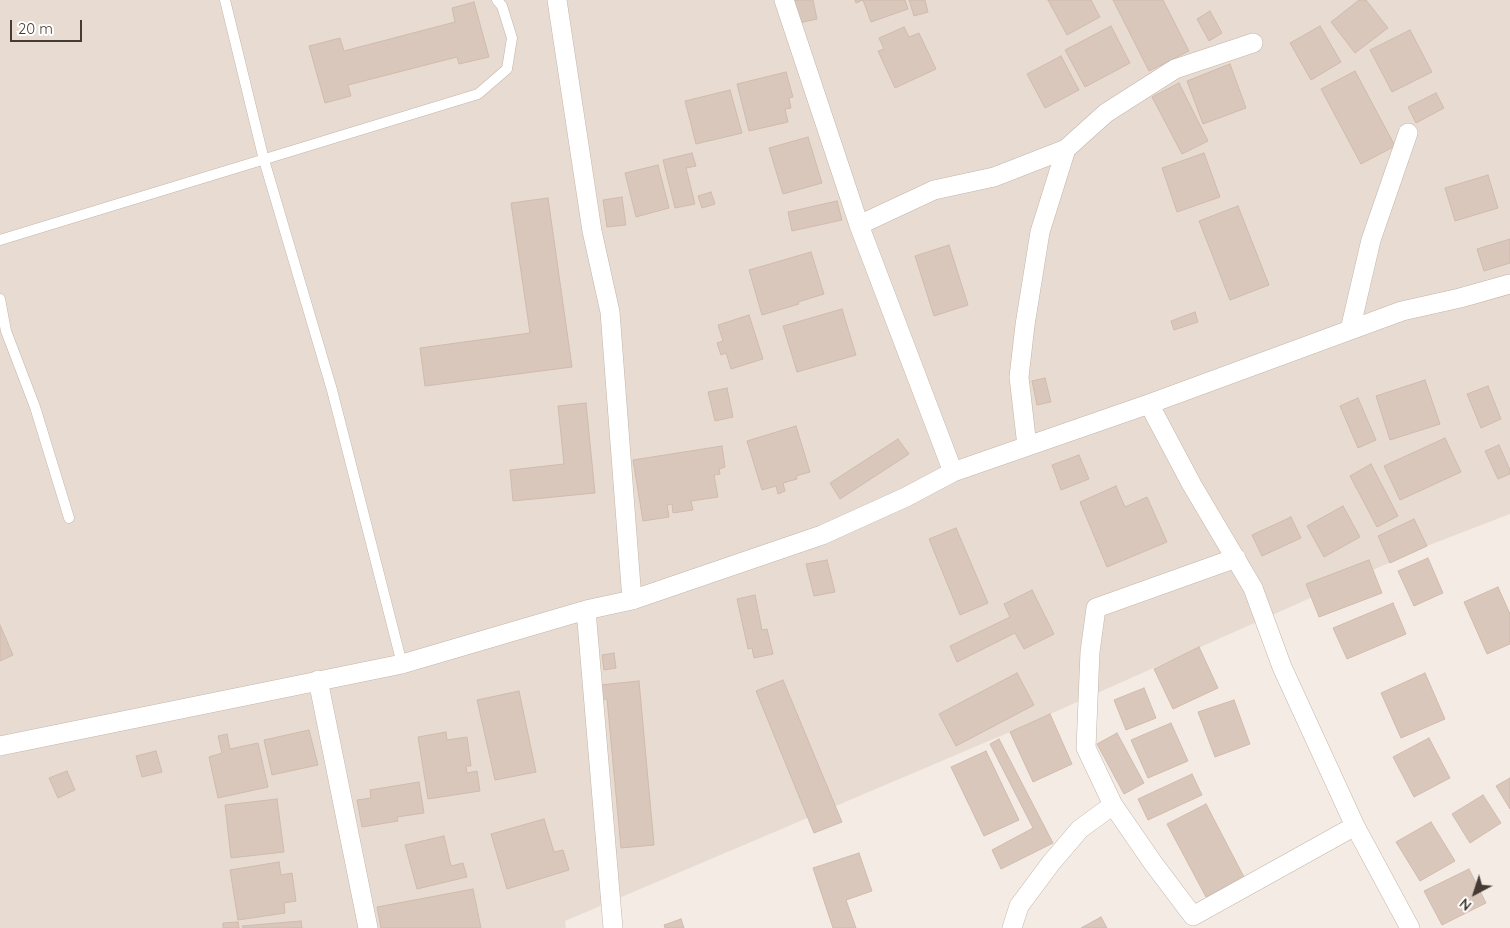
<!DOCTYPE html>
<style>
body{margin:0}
#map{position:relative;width:1510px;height:928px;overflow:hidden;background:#f4ece4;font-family:Quicksand,sans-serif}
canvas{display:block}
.north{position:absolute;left:1450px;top:868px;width:50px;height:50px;-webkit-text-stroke:4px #fff;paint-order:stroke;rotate:220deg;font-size:14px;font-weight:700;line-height:20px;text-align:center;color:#463b34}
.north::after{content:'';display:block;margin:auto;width:18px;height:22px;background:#463b34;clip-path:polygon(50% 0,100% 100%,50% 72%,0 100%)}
.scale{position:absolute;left:10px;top:20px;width:72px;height:22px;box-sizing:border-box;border:2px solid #463b34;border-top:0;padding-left:6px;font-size:15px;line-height:18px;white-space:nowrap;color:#463b34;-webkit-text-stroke:4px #fff;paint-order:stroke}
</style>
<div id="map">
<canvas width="1510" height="928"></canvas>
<div class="north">N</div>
<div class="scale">20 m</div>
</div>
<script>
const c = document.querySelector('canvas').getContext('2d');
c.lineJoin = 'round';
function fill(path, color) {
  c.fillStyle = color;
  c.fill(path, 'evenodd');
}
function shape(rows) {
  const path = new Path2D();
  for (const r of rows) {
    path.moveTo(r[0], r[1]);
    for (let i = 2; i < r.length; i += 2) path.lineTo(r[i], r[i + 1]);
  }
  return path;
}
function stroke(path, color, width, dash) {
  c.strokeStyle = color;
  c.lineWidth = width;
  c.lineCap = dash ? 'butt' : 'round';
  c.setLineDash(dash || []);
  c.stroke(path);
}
fill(shape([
 [0,0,1510,0,1510,514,1427,546,1010,732,565,921,566,928,0,928]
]), '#e8dcd2');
const building = shape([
 [798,0,813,0,817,19,799,23,793,1,798,0],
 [855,0,905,0,908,9,871,22,863,0,856,3,855,0],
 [909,0,925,0,928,12,914,16,909,0],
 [1048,0,1091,0,1100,17,1067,35,1048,0],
 [1113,0,1163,0,1189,51,1149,71,1113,0],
 [1359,0,1366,0,1388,28,1355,53,1331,22,1359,0],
 [474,2,489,57,459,64,457,57,348,85,351,96,325,103,309,46,340,38,344,51,455,22,452,8,474,2],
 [1210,11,1222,33,1209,41,1197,19,1210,11],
 [1111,26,1130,63,1085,87,1065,50,1111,26],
 [1320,26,1341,62,1311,80,1290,43,1320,26],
 [904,27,909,37,919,33,936,69,895,88,878,51,884,49,879,38,904,27],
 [1410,30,1432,72,1392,92,1370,50,1410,30],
 [1061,56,1079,90,1045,108,1027,74,1061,56],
 [1230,64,1246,108,1203,124,1187,81,1230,64],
 [1355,71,1395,146,1361,164,1321,89,1355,71],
 [786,72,793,97,789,98,791,108,785,109,788,122,749,131,737,84,786,72],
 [1179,83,1208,141,1182,154,1152,97,1179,83],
 [730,90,742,133,696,144,685,101,730,90],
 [1436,93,1444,108,1416,123,1408,107,1436,93],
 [808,137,822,183,783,194,769,148,808,137],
 [692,153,696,166,686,168,695,204,675,208,663,160,692,153],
 [1204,153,1220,197,1177,212,1162,168,1204,153],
 [658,165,669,208,636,217,625,173,658,165],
 [1488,175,1498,208,1455,221,1445,188,1488,175],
 [711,192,715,204,702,208,698,196,711,192],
 [622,197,626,225,607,227,603,200,622,197],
 [548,198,572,367,425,386,420,348,530,333,511,203,548,198],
 [837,201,842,220,792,231,788,212,837,201],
 [1238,206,1269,285,1230,300,1199,221,1238,206],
 [1510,239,1510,263,1484,271,1477,249,1510,239],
 [949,245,968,305,934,316,915,256,949,245],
 [811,252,824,294,798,302,799,304,762,315,749,270,811,252],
 [842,309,856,355,797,372,783,326,842,309],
 [1195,312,1198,322,1174,330,1171,321,1195,312],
 [749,315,763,359,731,369,726,353,721,355,717,343,723,341,718,325,749,315],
 [1045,378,1051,402,1037,405,1032,381,1045,378],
 [1425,380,1440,424,1390,440,1376,396,1425,380],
 [1488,386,1501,419,1481,428,1467,394,1488,386],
 [727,388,733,417,715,421,708,392,727,388],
 [1358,398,1376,440,1358,448,1340,406,1358,398],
 [586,403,595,493,513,501,510,470,564,464,558,406,586,403],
 [796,426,810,472,796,476,797,479,783,483,785,491,778,494,776,486,762,490,747,441,796,426],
 [1445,438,1461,472,1400,500,1384,466,1445,438],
 [898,439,909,454,840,499,830,483,898,439],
 [1499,445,1510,470,1510,474,1498,479,1485,451,1499,445],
 [722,446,725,467,719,469,720,474,714,475,718,497,691,501,693,510,673,513,672,504,667,505,669,517,643,521,633,460,722,446],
 [1079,455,1089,479,1061,490,1052,465,1079,455],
 [1371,464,1398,516,1377,527,1350,476,1371,464],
 [1116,486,1125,507,1147,497,1167,542,1107,567,1080,502,1116,486],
 [1343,506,1360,537,1324,557,1307,526,1343,506],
 [1291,517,1301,538,1262,556,1252,535,1291,517],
 [1414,519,1427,546,1390,563,1378,536,1414,519],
 [956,528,988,603,960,615,929,539,956,528],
 [1428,558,1443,593,1414,606,1398,571,1428,558],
 [827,560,835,592,814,596,806,564,827,560],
 [1369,560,1382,593,1319,617,1306,584,1369,560],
 [1498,587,1510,614,1510,644,1487,654,1464,602,1498,587],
 [1032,590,1054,634,1024,649,1015,633,957,662,950,646,1010,617,1004,604,1032,590],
 [755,595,762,630,767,629,773,654,754,658,752,648,748,649,737,599,755,595],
 [1393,603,1406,634,1347,659,1333,628,1393,603],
 [0,625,13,655,0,661,0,625],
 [1199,647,1218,688,1173,709,1154,669,1199,647],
 [614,653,616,668,604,670,602,655,614,653],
 [1017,673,1034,705,956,746,939,714,1017,673],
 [1425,673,1445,719,1401,738,1381,693,1425,673],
 [783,680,842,822,814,833,756,691,783,680],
 [639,681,654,845,621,848,607,699,602,699,600,685,639,681],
 [1144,688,1156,718,1126,730,1114,700,1144,688],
 [519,691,536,772,495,780,477,700,519,691],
 [1234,700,1250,744,1215,757,1198,712,1234,700],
 [1050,714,1072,764,1033,782,1010,732,1050,714],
 [1171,723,1188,761,1148,778,1131,740,1171,723],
 [309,730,318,765,272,775,264,740,309,730],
 [446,732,447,740,467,737,471,766,466,766,467,773,477,771,480,791,428,799,418,737,446,732],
 [1117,733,1144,783,1124,794,1097,744,1117,733],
 [227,734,230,749,258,743,268,787,218,798,209,757,222,753,218,736,227,734],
 [1429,738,1450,778,1414,797,1393,757,1429,738],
 [999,739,1053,843,1001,869,992,850,1033,828,990,744,999,739],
 [156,751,162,772,142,777,136,756,156,751],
 [986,751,1019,820,984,836,951,767,986,751],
 [67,771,75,790,58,798,49,778,67,771],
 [1192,774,1202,795,1148,820,1138,799,1192,774],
 [1510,778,1510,809,1496,786,1510,778],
 [419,782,424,813,397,817,398,821,362,827,357,800,371,798,370,790,419,782],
 [1483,795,1501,823,1470,843,1452,814,1483,795],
 [277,799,284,852,231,858,225,805,277,799],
 [1206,804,1244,877,1206,897,1167,824,1206,804],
 [544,819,554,852,563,850,569,870,507,889,491,834,544,819],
 [1431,822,1455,861,1420,881,1396,842,1431,822],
 [444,836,451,866,463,863,467,877,417,889,405,845,444,836],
 [859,853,872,891,846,900,856,928,833,928,813,868,859,853],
 [279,862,281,875,292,873,296,901,284,903,285,913,238,920,230,870,279,862],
 [1469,869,1486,903,1442,925,1424,891,1469,869],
 [473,889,481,928,381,928,377,907,473,889],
 [1101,917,1107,928,1081,928,1101,917],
 [681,919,684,928,665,928,664,925,681,919],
 [301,921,302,928,243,928,242,926,301,921],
 [238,922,239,928,223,928,223,923,238,922]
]);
fill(building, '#d9c7bc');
stroke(building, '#d1bbac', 1);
const service = shape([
 [225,0,264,160,332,390,402,664],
 [0,240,478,94,507,69,512,38,502,6,497,0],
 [0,299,6,331,35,407,69,518]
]);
const minor = shape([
 [557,0,592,231,610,312,632,600],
 [784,0,859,225],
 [1350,330,1371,240,1408,133],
 [1027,446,1019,377,1025,325,1040,232,1066,149,1106,113,1175,69,1253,43],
 [953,472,859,225,934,190,994,177,1066,149],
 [586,610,613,928],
 [318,680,368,928],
 [0,746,402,664,586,610,632,600,822,535,906,497,953,472,1149,404,1402,311,1460,298,1510,284],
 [1113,805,1086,748,1090,652,1096,608,1236,558],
 [1355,826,1410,928],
 [1012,928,1019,906,1051,863,1080,829,1113,805,1153,863,1193,916,1355,826,1282,667,1253,588,1192,485,1149,404]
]);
stroke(service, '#c3b4a9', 11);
stroke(minor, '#c3b4a9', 20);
stroke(service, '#fff', 10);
stroke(minor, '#fff', 19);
</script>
